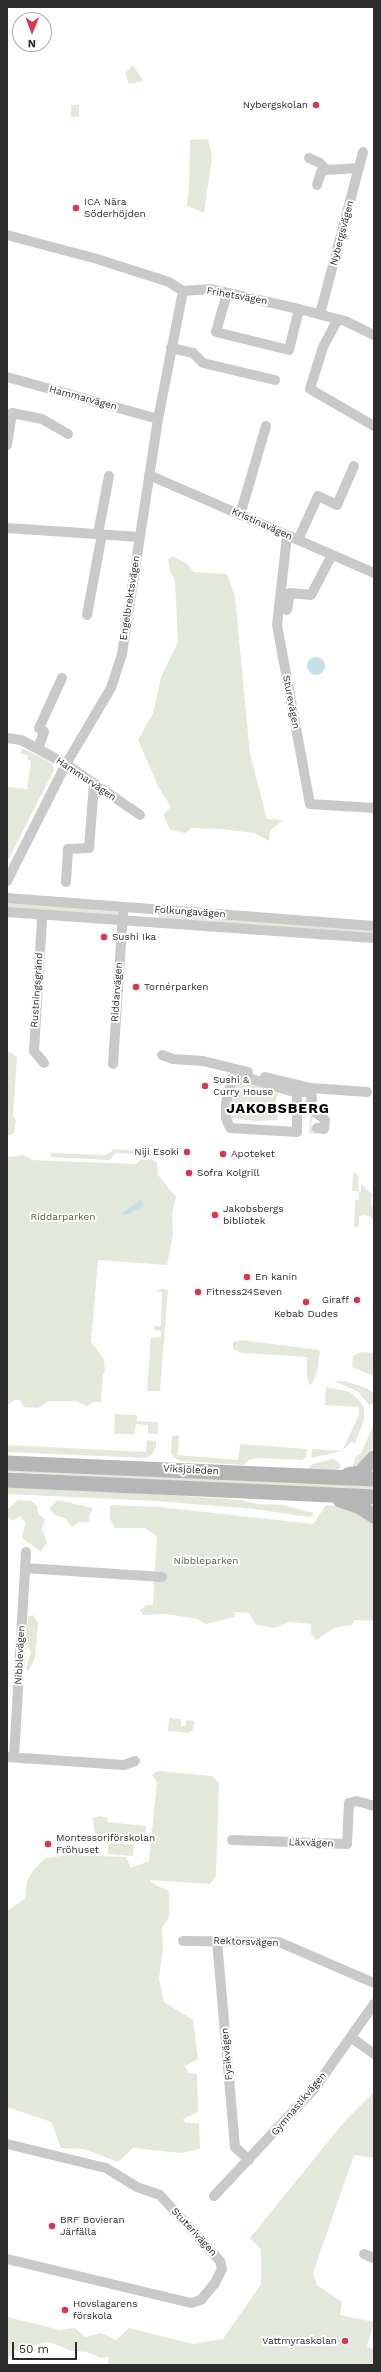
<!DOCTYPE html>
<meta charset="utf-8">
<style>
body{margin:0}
#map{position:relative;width:381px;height:2372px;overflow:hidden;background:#fff;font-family:"Work Sans",sans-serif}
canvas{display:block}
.frame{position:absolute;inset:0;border:8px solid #2c2c2c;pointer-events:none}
.north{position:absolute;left:12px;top:12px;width:40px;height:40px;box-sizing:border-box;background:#fff;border:1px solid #ababab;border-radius:50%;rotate:181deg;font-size:11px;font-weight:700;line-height:16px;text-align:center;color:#2c2c2c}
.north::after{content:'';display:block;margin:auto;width:14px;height:18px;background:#db364e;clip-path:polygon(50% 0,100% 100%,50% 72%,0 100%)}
.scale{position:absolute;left:12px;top:2342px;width:65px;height:18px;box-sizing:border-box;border:2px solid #2c2c2c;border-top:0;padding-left:5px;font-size:12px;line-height:14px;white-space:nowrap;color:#2c2c2c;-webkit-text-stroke:3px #fff;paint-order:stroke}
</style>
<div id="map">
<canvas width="381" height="2372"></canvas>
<div class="frame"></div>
<div class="north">N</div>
<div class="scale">50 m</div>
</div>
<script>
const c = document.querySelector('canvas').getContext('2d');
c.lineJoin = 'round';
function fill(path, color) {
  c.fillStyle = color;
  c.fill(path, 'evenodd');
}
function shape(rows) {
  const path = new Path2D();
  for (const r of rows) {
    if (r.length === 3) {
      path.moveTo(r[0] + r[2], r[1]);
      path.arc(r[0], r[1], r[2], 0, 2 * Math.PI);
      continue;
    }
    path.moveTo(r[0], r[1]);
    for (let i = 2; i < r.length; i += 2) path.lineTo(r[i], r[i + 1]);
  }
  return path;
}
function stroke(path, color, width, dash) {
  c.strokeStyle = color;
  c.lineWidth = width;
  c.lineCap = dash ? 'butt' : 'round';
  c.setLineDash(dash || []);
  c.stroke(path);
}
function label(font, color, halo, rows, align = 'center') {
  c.font = font + ' "Work Sans",sans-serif';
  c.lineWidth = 4;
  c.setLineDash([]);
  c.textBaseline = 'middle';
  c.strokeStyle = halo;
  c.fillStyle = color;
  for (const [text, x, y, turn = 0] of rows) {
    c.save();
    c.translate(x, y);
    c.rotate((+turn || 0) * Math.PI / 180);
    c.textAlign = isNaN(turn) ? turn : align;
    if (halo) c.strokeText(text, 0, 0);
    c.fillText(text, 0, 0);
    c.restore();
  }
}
fill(shape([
 [133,65,143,81,129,84,125,73],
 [71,105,79,105,79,117,71,117],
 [208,139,212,158,204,213,187,206,189,185,190,140],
 [173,556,187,564,194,572,227,574,235,596,250,754,267,819,283,820,270,831,269,841,254,833,221,829,192,828,185,833,170,830,163,814,171,807,158,786,138,740,153,713,161,677,178,642,175,581,170,571,168,559],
 [22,748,52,763,54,770,7,862,7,787,27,789,31,761,28,760,27,755,20,753],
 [7,902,118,911,117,917,7,908],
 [159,915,374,930,374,935,159,920],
 [10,1052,17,1057,13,1116,16,1120,14,1133,7,1136,7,1053],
 [238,1079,279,1090,276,1099,278,1120,255,1121,228,1118,231,1088],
 [314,1093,317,1093,317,1105,329,1106,326,1111,318,1112,312,1119,311,1126,317,1134,309,1133,311,1106],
 [114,1149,156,1152,156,1155,116,1153,109,1160,50,1157,51,1153,107,1155],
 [23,1155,33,1160,52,1161,137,1164,140,1160,152,1159,157,1163,158,1175,176,1197,172,1215,173,1235,167,1265,98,1260,91,1342,104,1359,105,1372,103,1374,101,1402,94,1402,87,1406,75,1401,49,1401,38,1408,23,1407,20,1400,15,1400,7,1405,7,1157],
 [353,1172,358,1175,359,1191,361,1191,361,1184,372,1194,371,1204,374,1211,374,1221,369,1216,363,1215,359,1217,359,1226,354,1228,355,1200,359,1200,359,1191,352,1191],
 [162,1289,168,1290,160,1391,147,1391,151,1338,161,1337,161,1331,154,1330,154,1326,161,1326,162,1292,156,1291],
 [242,1340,319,1350,320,1353,317,1372,312,1384,310,1385,307,1377,307,1357,242,1353,233,1349,233,1342],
 [361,1352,374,1353,374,1376,352,1367,353,1356],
 [334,1381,345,1381,366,1388,374,1393,374,1403,369,1405,357,1391],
 [326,1387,350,1392,359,1400,364,1408,364,1420,355,1443,351,1442,342,1451,311,1458,312,1449,342,1451,359,1415,359,1407,325,1405],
 [115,1414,137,1415,137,1421,158,1422,158,1434,148,1434,148,1425,136,1424,135,1434,114,1434],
 [374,1424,372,1454,351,1471,356,1456,361,1453],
 [179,1435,178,1455,238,1460,240,1444,307,1449,306,1457,302,1460,257,1458,249,1460,244,1465,180,1461,173,1457,171,1452,172,1436],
 [147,1440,156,1441,156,1447,152,1455,145,1458,7,1452,7,1445,146,1452],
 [332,1459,337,1460,341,1467,336,1471,309,1469,310,1465],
 [7,1468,374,1486,374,1491,7,1472],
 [7,1484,241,1500,258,1504,284,1505,313,1513,313,1516,308,1517,254,1509,156,1501,7,1494],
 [18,1500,31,1501,37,1506,38,1514,45,1519,42,1529,47,1542,41,1552,22,1538,25,1523,20,1516,11,1521,7,1515,7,1510],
 [58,1500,93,1508,89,1516,90,1522,79,1522,72,1527,65,1518,55,1515,49,1508],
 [110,1505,159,1507,313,1524,326,1505,346,1507,374,1523,374,1621,354,1620,352,1625,334,1628,316,1640,311,1634,311,1624,289,1622,275,1628,256,1625,249,1613,234,1612,235,1617,206,1624,197,1619,166,1614,143,1615,140,1610,146,1605,153,1605,154,1585,152,1583,154,1582,157,1536,145,1528,115,1528,110,1519],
 [33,1615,38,1623,35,1658,28,1672,26,1668,31,1652,26,1642,28,1617],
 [169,1718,181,1719,181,1726,186,1726,186,1720,194,1721,193,1731,189,1731,189,1733,168,1731],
 [158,1771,212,1776,219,1783,216,1876,210,1884,150,1880,150,1882,169,1891,169,1918,162,1927,163,1948,159,1979,164,2002,193,2020,198,2059,185,2066,188,2073,197,2074,198,2112,183,2119,186,2123,199,2123,200,2149,181,2153,133,2148,118,2162,83,2149,61,2148,51,2122,7,2107,7,1911,25,1899,27,1881,34,1869,46,1858,68,1855,126,1857,131,1868,149,1861,157,1782,152,1775],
 [100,1816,108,1818,107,1822,146,1826,144,1844,105,1840,105,1836,95,1837,93,1818],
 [108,1843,134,1845,133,1856,108,1854],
 [374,2092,374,2158,354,2155,313,2273,317,2285,342,2302,340,2315,374,2322,367,2347,374,2349,374,2365,107,2365,109,2357,101,2358,87,2352,72,2351,49,2342,22,2347,12,2353,7,2361,7,2317,60,2330,75,2328,85,2337,101,2333,116,2340,129,2328,193,2344,223,2339,261,2284,261,2250,250,2238,344,2122]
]), '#e3e9da');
fill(shape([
 [316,666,9],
 [141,1200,144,1206,126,1215,122,1213]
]), '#c6dee8');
stroke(shape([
 [309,158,320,163,326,170,359,168],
 [317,185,321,172,326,170],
 [7,235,97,259,169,282,183,291,210,289,299,309,345,321,374,335],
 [227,293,216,332,289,350,299,309],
 [320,314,363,152],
 [338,319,323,347,310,389,374,426],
 [171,348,193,353,203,363,275,380],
 [7,377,158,419],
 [7,445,12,413,42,419,68,434],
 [149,475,374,573],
 [240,515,266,426],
 [7,528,140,537],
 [98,534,109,476],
 [287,536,277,625,310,804,374,808],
 [298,540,318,496,337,505,354,466],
 [287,610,290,593,311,595,332,555],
 [87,615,102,534],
 [7,738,21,740,66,764,140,815],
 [38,749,44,732,39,728,62,678],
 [7,881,66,764,111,688,122,654,158,419,183,291],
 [66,882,68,849,89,848,94,784],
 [7,898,374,926],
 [7,912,374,938],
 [38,914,42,919,34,1051,44,1063],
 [162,1055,173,1059,203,1061,248,1072],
 [113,1064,123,913],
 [265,1077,311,1088,367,1092],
 [298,1085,297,1093,297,1132,230,1128,226,1118,226,1103,232,1078,239,1075,297,1093,308,1091,312,1098,310,1105,314,1111,325,1120,324,1129,317,1128],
 [25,1568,162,1577],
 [7,1757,124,1765,135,1761],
 [14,1757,26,1552],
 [232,1840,347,1844,349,1803,357,1801,374,1806],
 [183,1941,279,1942,374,1983],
 [217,1941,235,2147,249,2160],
 [352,2038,374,2054],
 [7,2144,106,2168,137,2187,160,2195,220,2261,222,2269,215,2283,201,2300,191,2303,7,2259],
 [214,2196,314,2089,374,2004],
 [364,2254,374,2258]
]), '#c9c9c9', 10);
stroke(shape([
 [7,1463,374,1479],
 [348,1475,360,1473,374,1458],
 [7,1480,374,1497],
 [340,1500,360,1507,374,1516]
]), '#b6b6b6', 15);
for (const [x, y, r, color] of [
 [316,105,4,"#db364e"],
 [76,208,4,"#db364e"],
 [104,937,4,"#db364e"],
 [136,987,4,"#db364e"],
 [205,1086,4,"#db364e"],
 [187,1152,4,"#db364e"],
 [223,1154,4,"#db364e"],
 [189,1173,4,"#db364e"],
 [215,1215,4,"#db364e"],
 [247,1277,4,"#db364e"],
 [198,1292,4,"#db364e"],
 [357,1300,4,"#db364e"],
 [306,1302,4,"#db364e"],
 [48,1844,4,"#db364e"],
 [52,2226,4,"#db364e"],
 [65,2310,4,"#db364e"],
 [345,2341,4,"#db364e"]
]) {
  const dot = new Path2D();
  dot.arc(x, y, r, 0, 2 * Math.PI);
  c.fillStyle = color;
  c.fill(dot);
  stroke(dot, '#fff', 1.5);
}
label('10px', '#2c2c2c', '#fff', [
 ["Nybergskolan",308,105,"right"],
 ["ICA Nära",84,202],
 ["Söderhöjden",84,214],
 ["Sushi Ika",112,937],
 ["Tornérparken",144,987],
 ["Sushi &",213,1080],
 ["Curry House",213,1092],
 ["Niji Esoki",179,1152,"right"],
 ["Apoteket",231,1154],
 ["Sofra Kolgrill",197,1173],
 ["Jakobsbergs",223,1209],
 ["bibliotek",223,1221],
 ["En kanin",255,1277],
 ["Fitness24Seven",206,1292],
 ["Giraff",349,1300,"right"],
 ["Kebab Dudes",306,1314,"center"],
 ["Montessoriförskolan",56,1838],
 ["Fröhuset",56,1850],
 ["BRF Bovieran",60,2220],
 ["Järfälla",60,2232],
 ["Hovslagarens",73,2304],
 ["förskola",73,2316],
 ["Vattmyraskolan",337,2341,"right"]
], 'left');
label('10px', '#2c2c2c', '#fff', [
 ["Nybergsvägen",342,233,-75],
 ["Frihetsvägen",237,296,10],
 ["Hammarvägen",83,398,15],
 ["Kristinavägen",262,524,24],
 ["Engelbrektsvägen",130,598,-81],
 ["Sturevägen",291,702,79],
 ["Hammarvägen",86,779,34],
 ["Folkungavägen",190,912,4],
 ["Rustningsgränd",37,990,-86],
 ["Riddarvägen",117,992,-86],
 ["Viksjöleden",191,1470,3],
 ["Nibblevägen",20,1655,-87],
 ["Läxvägen",311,1843,2],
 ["Rektorsvägen",246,1942,2],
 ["Fysikvägen",227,2054,-95],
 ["Gymnastikvägen",299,2104,-50],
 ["Stuterivägen",194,2232,47]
]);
label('10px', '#52643c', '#fff', [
 ["Riddarparken",63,1217],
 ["Nibbleparken",206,1561]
]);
c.letterSpacing = '1px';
label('bold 14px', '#000', '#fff', [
 ["JAKOBSBERG",278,1109]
]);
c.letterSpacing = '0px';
</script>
